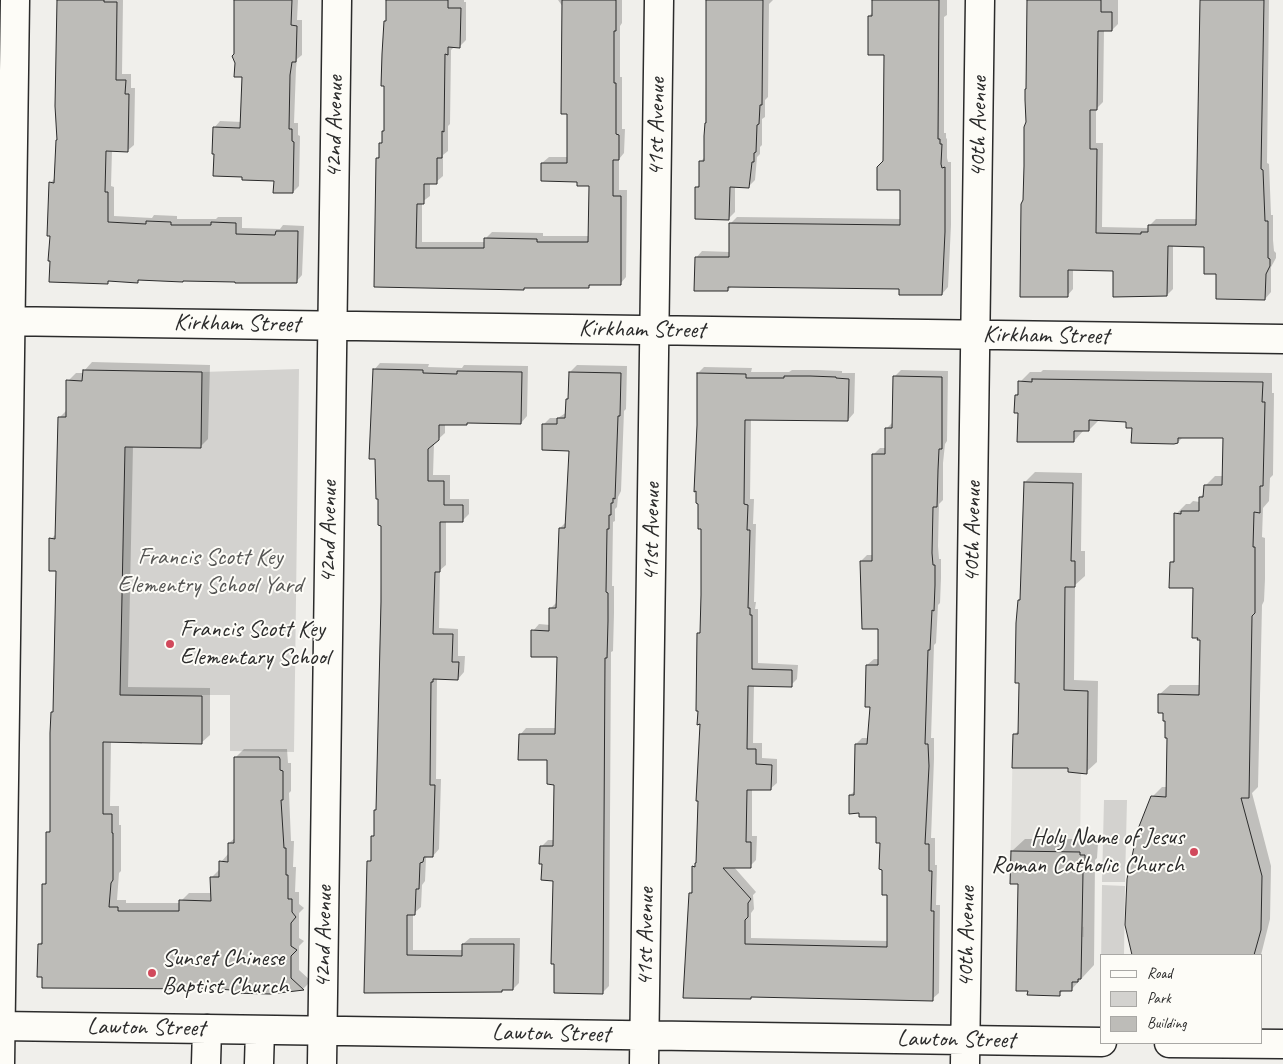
<!DOCTYPE html>
<style>
body{margin:0}
#map{position:relative;width:1283px;height:1064px;overflow:hidden;background:#f0efeb;font-family:Caveat,sans-serif}
canvas{display:block}
.legend{position:absolute;left:1100px;top:954px;width:162px;height:90px;box-sizing:border-box;background:#fdfcf7;border:1px solid #a9a8a5;margin:0;padding:6px 9px;list-style:none;font-size:15px;color:#2b2b2b}
.legend li{display:flex;align-items:center;gap:10px;height:25px}
.legend b{width:25px;border:1px solid #a9a8a5}
</style>
<div id="map">
<canvas width="1283" height="1064"></canvas>
<ul class="legend">
<li><b style="height:6px;background:#fdfcf7"></b>Road</li>
<li><b style="height:14px;background:#d3d2cf"></b>Park</li>
<li><b style="height:14px;background:#bdbcb8"></b>Building</li>
</ul>
</div>
<script>
const c = document.querySelector('canvas').getContext('2d');
c.lineJoin = 'round';
function fill(path, color) {
  c.fillStyle = color;
  c.fill(path, 'evenodd');
}
function shape(rows) {
  const path = new Path2D();
  for (const r of rows) {
    path.moveTo(r[0], r[1]);
    for (let i = 2; i < r.length; i += 2) path.lineTo(r[i], r[i + 1]);
  }
  return path;
}
function stroke(path, color, width, dash) {
  c.strokeStyle = color;
  c.lineWidth = width;
  c.lineCap = dash ? 'butt' : 'round';
  c.setLineDash(dash || []);
  c.stroke(path);
}
function label(font, color, halo, rows, align = 'center') {
  c.font = font + ' Caveat,sans-serif';
  c.lineWidth = 4;
  c.setLineDash([]);
  c.textBaseline = 'middle';
  c.strokeStyle = halo;
  c.fillStyle = color;
  for (const [text, x, y, turn = 0] of rows) {
    c.save();
    c.translate(x, y);
    c.rotate((+turn || 0) * Math.PI / 180);
    c.textAlign = isNaN(turn) ? turn : align;
    if (halo) c.strokeText(text, 0, 0);
    c.fillText(text, 0, 0);
    c.restore();
  }
}
fill(shape([
 [1019,690,1088,691,1087,737,1082,759,1088,759,1087,774,1081,774,1080,855,1085,855,1085,872,1080,872,1080,899,1083,899,1082,909,1079,909,1079,926,1084,927,1084,937,1079,937,1079,968,1082,968,1081,979,1079,979,1078,982,1072,982,1072,991,1060,991,1060,996,1027,995,1027,991,1016,991,1018,884,1010,884,1013,734,1018,734]
]), '#e1e0dc');
fill(shape([
 [299,369,294,752,230,751,230,695,143,695,142,744,119,742,125,447,200,448,202,372],
 [1104,800,1127,800,1125,882,1102,882],
 [1102,885,1125,886,1124,955,1102,955,1102,968,1101,968]
]), '#d3d2cf');
fill(shape([
 [57,0,123,0,122,74,131,74,131,88,135,88,134,145,127,151,112,150,111,186,114,187,114,216,152,218,154,215,177,216,177,219,216,219,218,217,242,217,242,228,280,229,283,225,304,226,302,275,296,282,140,279,137,282,110,280,108,282,51,235,50,183,55,178,58,139],
 [235,0,298,0,297,20,302,20,302,55,297,59,296,68,294,123,298,123,298,135,300,136,299,186,293,192,275,180,214,128,220,121,242,122,243,76,236,54],
 [387,0,464,0,464,2,466,2,466,40,460,46,454,47,451,50,450,124,448,126,448,151,443,155,443,176,436,182,430,182,430,196,422,202,422,242,485,242,485,239,492,232,543,233,543,236,589,236,590,185,542,163,549,157,568,157,568,113,563,7,558,0,622,0,622,23,620,26,620,77,622,77,622,129,625,129,624,153,619,159,619,190,627,190,626,277,620,284,592,284,588,287,376,286,377,158,381,155,381,143,383,141,385,130,385,22,387,20],
 [707,0,773,0,769,4,768,97,765,100,765,117,762,119,762,145,760,147,760,154,757,157,755,180,749,186,735,186,735,212,729,218,696,188,700,184,700,162,705,157],
 [874,0,947,0,947,15,944,17,944,133,946,133,946,139,947,138,947,158,948,162,951,162,951,225,948,287,942,294,901,287,732,286,728,290,696,258,702,251,730,252,730,224,737,217,901,219,902,189,884,162,885,54,869,16,873,12],
 [1027,0,1118,0,1118,24,1112,30,1104,30,1103,102,1096,109,1096,143,1103,143,1102,227,1147,228,1156,219,1198,219,1201,0,1269,0,1267,163,1269,164,1271,215,1273,215,1273,240,1274,251,1276,253,1276,258,1271,267,1271,292,1265,299,1218,273,1205,246,1173,245,1173,289,1167,295,1114,270,1073,269,1073,289,1067,296,1027,123],
 [92,362,210,365,208,439,200,447,133,446,128,687,210,688,210,735,201,743,111,741,110,806,119,806,119,825,121,825,121,871,119,873,117,900,126,900,126,903,181,903,181,901,189,893,212,893,212,877,220,869,221,862,229,853,229,843,236,837,236,757,244,749,287,749,288,763,291,763,291,791,289,793,291,841,294,841,293,867,296,867,295,892,299,892,299,904,304,908,299,913,299,938,304,941,299,946,299,970,311,981,303,989,270,992,232,989,39,944,43,941,44,884,47,881,47,833,51,829,52,713,54,710,57,570,51,539,57,533,59,418,67,410,68,381,76,373,84,373,84,371],
 [380,363,429,364,428,367,462,368,464,365,528,366,527,416,521,423,469,421,466,424,445,424,445,433,434,443,433,475,450,475,450,499,469,499,469,514,462,521,446,520,446,565,440,570,439,628,458,629,458,656,465,656,464,672,458,679,437,678,436,779,441,779,439,849,433,856,428,856,426,858,425,881,422,885,421,907,413,914,413,950,463,950,463,944,470,938,520,938,519,983,513,989,504,989,502,991,420,990,369,862,372,858,373,837,375,834,375,810,377,808,382,525,374,370],
 [577,365,627,366,626,409,624,411,621,491,618,497,617,507,615,509,615,521,613,522,612,586,614,586,614,613,613,651,611,652,609,986,602,993,554,879,543,862,541,847,548,840,555,840,555,783,548,759,520,735,526,728,557,728,558,656,533,631,539,624,550,625,550,609,557,602,560,528,567,521,570,450,543,425,550,418,558,418,567,412,567,399,570,396,570,372],
 [704,367,752,368,751,372,789,372,792,370,817,370,842,371,842,373,855,373,854,413,848,420,751,419,750,499,754,499,753,524,756,524,754,602,756,602,755,609,758,609,758,663,798,665,797,679,791,685,754,685,753,743,762,743,762,758,777,759,777,783,770,789,752,789,752,836,757,836,756,860,750,866,733,866,756,892,753,895,754,909,751,913,751,938,888,941,889,894,877,816,860,812,850,795,856,790,856,744,862,738,869,738,871,706,867,665,874,659,879,659,880,628,861,561,867,555,873,555,874,454,880,448,886,448,887,428,893,422,894,377,901,370,948,371,947,441,945,444,943,463,943,500,939,504,938,546,939,559,941,559,941,578,940,603,938,605,936,643,934,645,931,738,934,738,934,759,931,838,935,838,935,865,937,865,936,905,940,905,939,993,932,999,753,996,750,998,690,893,693,890,693,867,698,862,701,723,698,634,701,631,702,528,698,373],
 [1043,370,1272,373,1272,393,1274,393,1273,475,1270,478,1269,501,1263,508,1262,537,1265,538,1265,579,1264,601,1262,605,1258,787,1252,793,1271,866,1270,919,1261,955,1133,955,1127,925,1152,797,1162,787,1167,787,1168,737,1167,720,1160,694,1170,685,1200,685,1201,639,1194,587,1171,562,1175,559,1176,514,1186,504,1190,504,1193,501,1200,502,1200,497,1205,493,1205,486,1215,476,1223,476,1224,437,1183,437,1178,442,1127,420,1099,420,1089,430,1084,430,1074,441,1019,412,1016,395,1019,392,1020,382,1030,372,1041,372],
 [1035,472,1082,473,1081,551,1085,551,1085,576,1075,585,1074,680,1098,681,1097,762,1086,772,1069,767,1014,735,1019,730,1019,600,1022,598,1025,482],
 [1025,839,1092,839,1092,843,1098,843,1097,858,1095,860,1094,965,1071,990,1064,990,1059,994,1019,883,1012,851]
]), '#0003');
const building = shape([
 [57,0,104,0,104,2,117,2,116,80,126,80,125,94,129,94,128,152,106,151,105,192,108,192,108,222,146,224,146,221,171,222,171,225,211,225,211,222,236,223,236,234,275,235,276,231,298,231,297,283,235,283,235,282,183,281,183,282,138,280,138,283,108,281,108,284,49,282,50,261,48,261,50,236,47,236,49,182,54,183,56,140,57,140,55,106,57,0],
 [234,0,292,0,291,25,297,26,296,62,292,62,290,75,289,129,292,129,292,141,294,142,293,193,273,193,274,181,242,180,242,177,213,176,214,154,212,154,213,127,240,128,242,77,234,77,235,63,232,56,234,54,234,0],
 [386,0,448,0,448,8,461,8,460,48,448,47,448,55,445,54,444,132,442,131,442,158,437,158,437,184,424,184,424,204,417,204,416,248,484,248,484,238,537,239,537,242,588,242,589,186,577,186,577,182,541,181,541,163,567,163,567,114,561,114,562,0,616,0,616,31,614,31,614,83,616,83,616,134,619,135,619,160,613,160,613,196,621,196,621,285,589,285,589,288,524,288,524,290,374,287,376,158,379,158,379,143,382,143,382,131,384,131,384,86,381,86,382,54,384,21,386,21,386,0],
 [706,0,763,0,762,105,760,105,759,124,757,125,756,152,754,153,754,162,752,162,749,188,730,187,729,220,695,219,695,187,699,187,699,161,704,161,704,136,705,123,706,123,706,0],
 [872,0,939,0,938,139,940,139,940,144,942,144,941,164,942,168,945,167,945,232,942,295,899,295,899,289,728,287,728,291,694,291,695,257,729,257,729,223,900,225,900,190,877,190,877,167,883,161,884,55,868,55,868,16,872,16,872,0],
 [1027,0,1101,0,1101,12,1112,12,1112,31,1098,31,1097,110,1090,110,1090,149,1097,149,1096,233,1141,234,1141,232,1148,232,1148,225,1196,225,1200,0,1264,0,1261,169,1263,170,1265,221,1268,221,1268,258,1270,259,1270,266,1266,274,1265,300,1216,299,1216,274,1204,274,1204,247,1168,246,1167,296,1113,297,1113,271,1068,270,1068,297,1020,297,1021,204,1023,200,1024,166,1024,127,1026,122,1025,100,1025,89,1026,89,1027,0],
 [373,369,423,370,423,373,457,374,457,371,522,372,521,424,467,423,467,425,439,425,439,440,428,449,428,481,444,481,444,505,463,505,463,522,440,522,440,572,435,572,433,634,453,634,452,662,459,662,458,680,433,679,433,682,431,682,430,785,435,785,433,857,424,857,423,862,420,863,419,889,416,889,415,915,407,915,407,955,462,956,462,944,514,944,513,990,502,990,502,992,364,993,367,861,371,861,371,836,374,836,374,810,376,810,381,602,381,526,378,525,378,499,376,499,375,459,369,459,373,369],
 [83,370,202,372,201,448,125,447,120,695,202,696,202,744,103,742,103,814,112,814,112,833,113,833,113,880,111,883,109,907,118,907,118,911,179,911,179,900,211,901,210,877,219,877,219,861,228,862,228,843,234,843,234,757,279,757,280,759,280,770,283,771,283,800,281,800,284,848,286,848,286,875,288,875,288,899,292,899,292,912,296,917,291,923,291,946,297,950,291,956,291,978,304,990,270,994,231,993,231,990,218,989,42,988,42,977,37,977,38,944,42,944,42,884,46,884,46,832,50,832,50,733,51,712,53,712,56,571,49,571,49,538,55,539,58,417,66,417,66,380,82,381,83,370],
 [569,372,621,373,620,416,618,416,615,499,613,498,613,503,611,503,611,515,609,515,609,529,607,529,606,592,608,593,608,621,607,658,605,658,603,994,554,993,554,964,551,964,553,881,541,880,542,864,539,864,540,846,553,846,554,785,547,784,547,760,518,760,519,734,555,734,557,657,531,657,531,630,549,631,549,608,556,608,559,528,565,528,569,451,542,450,542,424,557,424,557,418,565,418,566,399,568,399,569,372],
 [697,373,746,374,746,378,784,378,784,376,810,376,836,377,836,378,849,379,848,421,745,420,744,504,748,505,747,530,750,530,748,608,750,608,750,615,752,615,752,669,792,670,792,687,748,686,747,749,756,749,756,764,772,765,771,790,747,790,746,842,751,842,751,868,723,868,751,899,748,903,748,917,745,920,745,944,887,947,887,895,882,895,882,870,879,869,880,843,876,843,876,817,859,817,859,813,849,814,849,795,854,795,855,744,867,744,870,707,865,707,866,665,878,665,878,629,862,629,860,561,872,561,872,454,885,454,885,428,892,428,893,376,942,377,942,449,939,449,938,470,937,507,933,507,932,553,933,565,935,565,935,585,934,611,932,610,930,650,928,650,925,744,928,744,929,766,925,844,929,844,929,871,932,871,931,911,934,911,933,1001,751,997,751,999,683,998,689,893,692,893,692,866,695,867,695,863,696,863,698,801,696,801,700,724,697,725,698,711,696,711,697,633,700,633,701,595,701,529,698,529,698,504,696,503,696,491,694,492,697,425,697,373],
 [1032,379,1263,382,1262,402,1265,402,1263,486,1260,486,1260,513,1254,512,1253,547,1255,547,1255,613,1252,616,1249,798,1241,798,1262,876,1261,930,1254,955,1132,955,1125,925,1127,879,1138,829,1151,796,1166,797,1167,738,1165,738,1165,721,1163,721,1163,713,1158,713,1158,694,1199,695,1200,640,1197,640,1198,638,1192,638,1193,588,1169,588,1170,562,1174,562,1174,513,1181,514,1181,511,1199,511,1199,497,1203,497,1204,485,1222,485,1223,438,1178,438,1178,443,1174,444,1131,443,1132,428,1126,428,1126,422,1089,420,1089,431,1074,431,1074,442,1017,442,1018,413,1014,413,1015,395,1018,395,1018,381,1032,382,1032,379],
 [1024,482,1073,483,1071,561,1075,561,1075,587,1065,587,1064,690,1088,691,1087,774,1068,772,1068,768,1012,768,1013,734,1018,734,1019,683,1015,683,1016,623,1018,600,1020,600,1024,482],
 [1011,851,1080,852,1080,855,1085,855,1085,872,1083,872,1081,979,1078,979,1078,982,1072,982,1072,991,1060,991,1060,996,1027,995,1028,991,1016,991,1018,884,1010,884,1011,851]
]);
fill(building, '#bdbcb8');
stroke(building, '#2b2b2b', 1);
const minor = shape([
 [0,321,1283,339],
 [0,1026,1102,1042],
 [1169,1043,1283,1044],
 [0,1064,15,0],
 [206,1064,207,1029],
 [259,1064,260,1030],
 [322,1064,337,0],
 [644,1064,659,0],
 [965,1064,980,0]
]);
stroke(minor, '#2b2b2b', 31);
stroke(minor, '#fdfcf7', 28);
for (const [x, y, r, color] of [
 [170,644,5,"#d1495b"],
 [1194,852,5,"#d1495b"],
 [152,973,5,"#d1495b"]
]) {
  const dot = new Path2D();
  dot.arc(x, y, r, 0, 2 * Math.PI);
  c.fillStyle = color;
  c.fill(dot);
  stroke(dot, '#fdfcf7', 2);
}
label('24px', '#2b2b2b', '#fdfcf7', [
 ["42nd Avenue",335,127,-89],
 ["41st Avenue",657,127,-89],
 ["40th Avenue",979,127,-89],
 ["Kirkham Street",237,324,1],
 ["Kirkham Street",642,330,1],
 ["Kirkham Street",1046,336,1],
 ["42nd Avenue",329,532,-89],
 ["41st Avenue",652,532,-89],
 ["40th Avenue",973,532,-89],
 ["42nd Avenue",324,937,-89],
 ["41st Avenue",646,937,-89],
 ["40th Avenue",967,937,-89],
 ["Lawton Street",146,1028,1],
 ["Lawton Street",551,1034,1],
 ["Lawton Street",956,1040,1]
]);
label('24px', '#555554', '#fdfcf7', [
 ["Francis Scott Key",210,558],
 ["Elementry School Yard",210,586]
]);
label('24px', '#2b2b2b', '#fdfcf7', [
 ["Francis Scott Key",180,630],
 ["Elementary School",180,658],
 ["Holy Name of Jesus",1184,838,"right"],
 ["Roman Catholic Church",1184,866,"right"],
 ["Sunset Chinese",162,959],
 ["Baptist Church",162,987]
], 'left');
</script>
